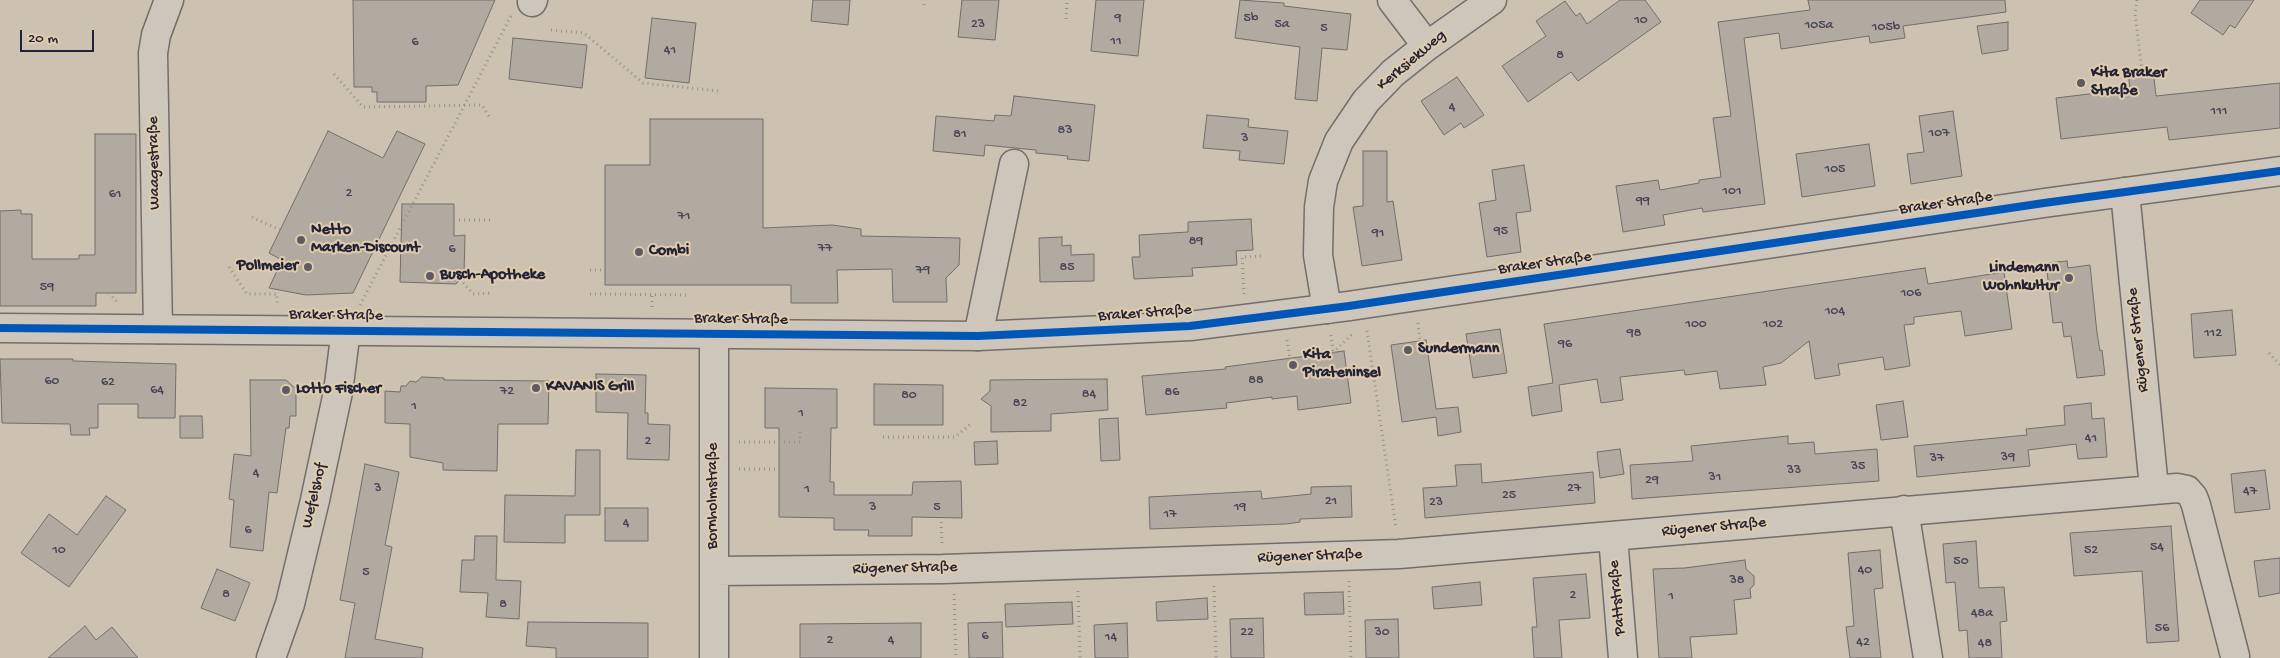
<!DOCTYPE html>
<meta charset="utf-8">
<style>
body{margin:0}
#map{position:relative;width:2280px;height:658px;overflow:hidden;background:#cdc2b1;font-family:"Gochi Hand",sans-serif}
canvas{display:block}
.scale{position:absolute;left:20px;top:30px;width:74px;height:22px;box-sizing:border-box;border:2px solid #22223b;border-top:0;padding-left:6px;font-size:15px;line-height:18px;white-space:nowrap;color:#22223b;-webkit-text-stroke:4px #e0cbaa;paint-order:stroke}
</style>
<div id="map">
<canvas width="2280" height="658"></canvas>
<div class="scale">20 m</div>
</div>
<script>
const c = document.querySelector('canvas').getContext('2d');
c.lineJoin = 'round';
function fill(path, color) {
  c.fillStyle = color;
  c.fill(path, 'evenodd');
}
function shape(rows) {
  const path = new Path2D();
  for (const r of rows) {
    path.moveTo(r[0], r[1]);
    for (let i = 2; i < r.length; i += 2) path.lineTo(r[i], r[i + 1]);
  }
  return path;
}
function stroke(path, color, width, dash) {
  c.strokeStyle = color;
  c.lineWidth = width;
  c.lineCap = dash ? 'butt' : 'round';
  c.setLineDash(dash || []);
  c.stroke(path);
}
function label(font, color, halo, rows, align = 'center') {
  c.font = font + ' "Gochi Hand",sans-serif';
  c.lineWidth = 4;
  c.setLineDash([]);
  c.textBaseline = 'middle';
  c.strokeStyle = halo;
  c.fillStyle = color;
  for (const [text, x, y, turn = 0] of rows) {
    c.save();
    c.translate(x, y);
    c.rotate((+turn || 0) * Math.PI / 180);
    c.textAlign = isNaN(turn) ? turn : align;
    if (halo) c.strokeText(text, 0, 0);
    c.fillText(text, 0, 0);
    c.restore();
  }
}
const building = shape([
 [353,0,495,0,458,85,426,86,426,102,377,102,377,92,372,92,372,87,354,87,353,0],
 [813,0,850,0,848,25,811,21,813,0],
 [962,0,999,0,995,40,958,37,962,0],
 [1096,0,1144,0,1138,56,1091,51,1096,0],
 [1240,0,1284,3,1284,6,1351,14,1347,50,1322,48,1317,101,1295,99,1300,47,1235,38,1240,0],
 [1620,0,1645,0,1661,22,1578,81,1571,72,1528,102,1502,66,1546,36,1536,21,1565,1,1576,16,1580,13,1587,24,1620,0],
 [1808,0,2005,0,2006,12,1903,26,1905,38,1870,43,1869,36,1781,49,1779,33,1744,38,1765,204,1703,212,1702,208,1663,215,1665,225,1623,232,1616,186,1658,180,1660,190,1699,183,1699,180,1721,177,1713,118,1731,116,1718,22,1810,10,1808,0],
 [2200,0,2254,0,2235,28,2230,25,2223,35,2191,13,2200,0],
 [652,18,696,23,689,83,645,78,652,18],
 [2008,22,2008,50,1982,54,1977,26,2008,22],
 [513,38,587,45,582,88,509,79,513,38],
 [2153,70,2156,96,2280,83,2280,128,2169,140,2167,127,2061,139,2056,98,2130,89,2128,72,2153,70],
 [1457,77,1484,115,1464,128,1461,123,1444,135,1421,101,1457,77],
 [1014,96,1095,105,1089,161,1067,159,1068,156,1036,153,1036,150,985,145,984,156,933,151,936,116,994,121,995,115,1011,116,1014,96],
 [1953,111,1962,176,1911,184,1907,154,1924,152,1919,116,1953,111],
 [1207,115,1249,119,1248,127,1288,131,1284,164,1239,160,1240,151,1203,148,1207,115],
 [650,119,763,119,763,228,832,225,861,229,861,236,960,238,959,265,946,278,947,302,893,302,892,269,837,270,838,303,791,303,791,285,605,285,605,165,650,165,650,119],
 [328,131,383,158,397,131,425,144,353,293,306,295,269,288,282,260,269,253,328,131],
 [95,134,136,134,136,293,96,293,96,306,0,306,0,211,21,210,21,214,32,214,32,259,79,259,79,255,95,255,95,134],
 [1869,144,1875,186,1802,197,1796,154,1869,144],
 [1363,151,1387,151,1387,202,1393,201,1402,260,1362,266,1353,207,1363,206,1363,151],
 [1524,165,1531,211,1516,213,1521,252,1487,257,1479,203,1496,200,1492,170,1524,165],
 [402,204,454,204,454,236,465,235,464,275,456,284,400,282,402,204],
 [1251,219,1253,250,1236,251,1237,265,1192,268,1193,276,1134,279,1132,257,1140,257,1139,235,1188,232,1188,222,1251,219],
 [1062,237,1062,246,1071,245,1071,255,1094,254,1094,281,1040,282,1039,238,1062,237],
 [2067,261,2068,268,2090,265,2097,333,2100,351,2102,350,2105,375,2077,378,2071,336,2064,337,2062,322,2053,323,2046,263,2067,261],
 [1925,268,1928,284,2004,272,2012,329,1965,336,1961,311,1914,317,1914,324,1904,325,1910,366,1885,370,1883,357,1838,364,1840,375,1815,379,1809,341,1781,363,1763,367,1766,385,1720,389,1717,371,1685,375,1684,370,1620,377,1623,400,1601,403,1597,379,1559,385,1562,411,1532,416,1528,387,1553,383,1544,324,1925,268],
 [2232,310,2236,355,2194,358,2191,314,2232,310],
 [1500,329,1507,373,1473,378,1466,334,1500,329],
 [1426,340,1436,409,1458,407,1461,432,1438,436,1436,417,1402,422,1391,345,1426,340],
 [1344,351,1351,403,1298,410,1297,396,1272,399,1272,397,1226,403,1227,408,1146,415,1142,376,1226,369,1225,367,1344,351],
 [0,359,73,359,73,361,176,364,175,418,138,418,138,404,98,404,98,428,89,428,90,435,71,435,70,424,2,423,0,359],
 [596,374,646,375,645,413,648,413,648,424,670,425,669,460,627,459,628,413,596,412,596,374],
 [422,377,444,378,444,380,549,381,548,424,498,424,497,471,443,470,443,463,410,457,410,424,385,423,385,391,400,392,401,386,406,386,410,381,416,382,422,377],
 [1107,379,1108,410,1051,414,1051,431,991,432,991,406,981,399,990,391,990,380,1107,379],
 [250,380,286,380,296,389,296,416,290,416,289,428,286,428,277,493,269,492,263,551,230,547,234,500,229,499,234,454,251,456,250,380],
 [874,384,943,385,943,425,874,425,874,384],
 [765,388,837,389,837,428,831,428,830,482,834,482,834,495,912,495,913,482,961,481,962,518,912,517,912,536,868,536,869,530,834,530,834,518,779,517,779,428,765,428,765,388],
 [1903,401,1908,437,1881,440,1876,405,1903,401],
 [2091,403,2092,419,2104,418,2107,457,2078,459,2076,444,2028,450,2030,466,1917,477,1914,446,2027,435,2026,429,2065,425,2064,406,2091,403],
 [180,416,202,416,203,438,180,438,180,416],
 [1118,418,1120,460,1101,461,1099,419,1118,418],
 [1788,436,1788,444,1814,442,1815,454,1877,449,1879,481,1632,499,1630,465,1693,461,1691,446,1788,436],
 [997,441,998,464,975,465,974,442,997,441],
 [1620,449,1624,474,1600,478,1597,452,1620,449],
 [576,450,600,450,600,515,565,515,565,543,504,542,505,495,575,496,576,450],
 [365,464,399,472,385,545,392,547,375,639,423,648,422,658,345,658,355,603,340,600,365,464],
 [1481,464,1482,483,1593,472,1595,503,1425,518,1423,488,1457,486,1455,465,1481,464],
 [2265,470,2270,509,2235,513,2231,474,2265,470],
 [1351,486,1352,517,1300,519,1300,522,1286,524,1150,529,1149,497,1261,491,1262,499,1311,494,1311,487,1351,486],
 [106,496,126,510,69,587,21,553,49,514,77,535,106,496],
 [605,508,648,508,648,541,605,541,605,508],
 [2171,526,2179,641,2147,643,2142,571,2074,576,2070,533,2171,526],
 [475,536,497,536,496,580,521,581,519,619,486,617,488,593,460,592,462,560,474,560,475,536],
 [1976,541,1979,588,2004,587,2007,621,2000,622,2002,658,1969,658,1967,630,1959,631,1955,582,1946,583,1943,544,1976,541],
 [1880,550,1883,588,1874,589,1881,658,1850,658,1846,627,1854,626,1848,553,1880,550],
 [2280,558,2280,593,2259,597,2254,561,2280,558],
 [1745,560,1746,569,1754,576,1754,585,1750,589,1751,598,1734,600,1737,634,1690,637,1692,658,1659,658,1653,569,1685,568,1745,560],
 [217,569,250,583,235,621,201,608,217,569],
 [1586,574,1590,618,1559,620,1562,658,1534,658,1532,627,1537,627,1533,578,1586,574],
 [1480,582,1482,605,1434,609,1432,587,1480,582],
 [1343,592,1344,614,1305,615,1304,593,1343,592],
 [1207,598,1208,619,1157,621,1156,602,1207,598],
 [1072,602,1073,624,1006,627,1005,604,1072,602],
 [1263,618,1264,658,1231,658,1230,619,1263,618],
 [1398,619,1399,658,1366,658,1365,620,1398,619],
 [528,622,648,623,648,658,556,658,556,648,526,646,528,622],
 [1002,622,1003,658,969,658,968,623,1002,622],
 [921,623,921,658,800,658,800,624,921,623],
 [1127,623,1128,658,1095,658,1094,625,1127,623],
 [85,626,96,640,112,627,138,658,48,658,85,626]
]);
fill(building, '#b2aaa0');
stroke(building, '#736e6c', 1);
const minor = shape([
 [1392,0,1427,46],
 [532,2,533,0],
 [2125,192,2154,488],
 [1327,309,1318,255,1319,207,1323,181,1339,141,1366,101,1393,73,1427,46,1492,0],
 [158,329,153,53,156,35,169,0],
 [714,334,714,658],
 [978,336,1014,164],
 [1904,510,1928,658],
 [1613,537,1623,658],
 [715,571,943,569,1399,554,2177,488,2187,490,2193,497,2196,505,2235,656],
 [271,658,290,604,315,500,338,392,346,330]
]);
const major = shape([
 [0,328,978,336,1190,326,1349,306,2044,203,2280,171]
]);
stroke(minor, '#736e6c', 31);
stroke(major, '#736e6c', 31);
stroke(shape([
 [2137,0,2135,13,2142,71],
 [924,5,925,0],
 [1066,19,1067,0],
 [551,30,584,33,643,83,720,91],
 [334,74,363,107,482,105,490,118],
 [252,217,280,230],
 [454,220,491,220],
 [229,267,247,294,277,294,277,304],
 [590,270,605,270],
 [460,279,473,294,491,293],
 [109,293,117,302],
 [590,294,690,295],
 [1244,294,1242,257,1262,256],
 [360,305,511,16],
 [652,307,652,295],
 [1418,323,1420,341],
 [1367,331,1396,528],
 [1331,335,1333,352],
 [1287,340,1290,359],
 [1333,353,1353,333],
 [2269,353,2280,365],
 [883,437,955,437,972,423],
 [739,442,800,442,800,431],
 [739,469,776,469],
 [941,522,942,543],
 [1349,581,1351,658],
 [1214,586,1216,658],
 [1078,591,1080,658],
 [954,594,956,658]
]), '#97918c', 3, [1, 4]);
stroke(minor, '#cec6ba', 28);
stroke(major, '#cec6ba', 28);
stroke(shape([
 [0,328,978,336,1190,326,1349,306,2044,203,2280,171]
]), '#0057b8', 8);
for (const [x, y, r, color] of [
 [2081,83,5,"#5e5a64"],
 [301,240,5,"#5e5a64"],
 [639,252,5,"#5e5a64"],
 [308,267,5,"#5e5a64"],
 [430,276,5,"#5e5a64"],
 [2069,278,5,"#5e5a64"],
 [1408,350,5,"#5e5a64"],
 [1293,365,5,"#5e5a64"],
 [536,388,5,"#5e5a64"],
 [286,390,5,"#5e5a64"]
]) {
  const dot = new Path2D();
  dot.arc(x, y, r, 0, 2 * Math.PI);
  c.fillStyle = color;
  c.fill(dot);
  stroke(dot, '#e0cbaa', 2);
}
label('14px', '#464454', null, [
 ["9",1118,19],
 ["5b",1251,19],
 ["10",1641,21],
 ["23",978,25],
 ["5a",1282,25],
 ["105a",1819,26],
 ["105b",1886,28],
 ["5",1324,29],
 ["11",1116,42],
 ["6",415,43],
 ["41",670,51],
 ["8",1560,56],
 ["4",1452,108],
 ["111",2219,112],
 ["83",1065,131],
 ["107",1939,134],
 ["81",960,135],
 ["3",1245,139],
 ["105",1835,170],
 ["101",1732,192],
 ["2",349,194],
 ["61",115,195],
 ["99",1643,202],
 ["71",684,217],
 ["95",1501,232],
 ["91",1378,234],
 ["89",1196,242],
 ["77",825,249],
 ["6",452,250],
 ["85",1067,268],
 ["79",923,271],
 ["59",47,288],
 ["106",1911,294],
 ["104",1835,312],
 ["100",1696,325],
 ["102",1773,325],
 ["98",1634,334],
 ["112",2213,334],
 ["96",1565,345],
 ["88",1256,381],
 ["60",52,382],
 ["62",108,383],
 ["64",157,391],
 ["72",507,392],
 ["86",1172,393],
 ["84",1089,395],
 ["80",909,396],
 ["82",1020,404],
 ["1",414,407],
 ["1",801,414],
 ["41",2091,439],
 ["2",648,442],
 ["39",2008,458],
 ["37",1937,459],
 ["35",1858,467],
 ["33",1794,471],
 ["4",256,474],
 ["31",1715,478],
 ["29",1652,481],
 ["3",378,489],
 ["27",1574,489],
 ["1",807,490],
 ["47",2250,492],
 ["25",1509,496],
 ["21",1331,502],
 ["23",1436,503],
 ["3",873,508],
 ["5",937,508],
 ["19",1240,508],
 ["17",1170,515],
 ["4",626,524],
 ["6",248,531],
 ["54",2157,548],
 ["10",59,551],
 ["52",2091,551],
 ["50",1961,562],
 ["40",1865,571],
 ["5",366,573],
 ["38",1737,581],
 ["8",226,595],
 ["2",1573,596],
 ["1",1671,597],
 ["8",503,605],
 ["48a",1982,614],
 ["56",2162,629],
 ["22",1247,633],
 ["30",1382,633],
 ["6",985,637],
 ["14",1111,638],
 ["2",830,641],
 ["4",891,641],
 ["42",1863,643],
 ["48",1985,644]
]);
label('16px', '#22223b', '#e0cbaa', [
 ["Kerksiekweg",1412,61,-40],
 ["Waagestraße",155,163,-91],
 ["Braker Straße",1946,204,-8],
 ["Braker Straße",1545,264,-8],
 ["Braker Straße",1145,314,-4],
 ["Braker Straße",336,316,1],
 ["Braker Straße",741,320,1],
 ["Rügener Straße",2139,340,-96],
 ["Wefelshof",315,496,-77],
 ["Bornholmstraße",714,496,-90],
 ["Rügener Straße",1714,528,-5],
 ["Rügener Straße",1310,557,-2],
 ["Rügener Straße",905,569,-1],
 ["Pattstraße",1618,598,-95]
]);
label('bold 16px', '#22223b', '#e0cbaa', [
 ["Kita Braker",2091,74],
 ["Straße",2091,92],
 ["Netto",311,231],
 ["Marken-Discount",311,249],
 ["Combi",649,252],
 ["Pollmeier",298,267,"right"],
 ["Lindemann",2059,269,"right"],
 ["Wohnkultur",2059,287,"right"],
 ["Busch-Apotheke",440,276],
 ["Sundermann",1418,350],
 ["Kita",1303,356],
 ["Pirateninsel",1303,374],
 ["KAVANIS Grill",546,388],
 ["Lotto Fischer",296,390]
], 'left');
</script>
